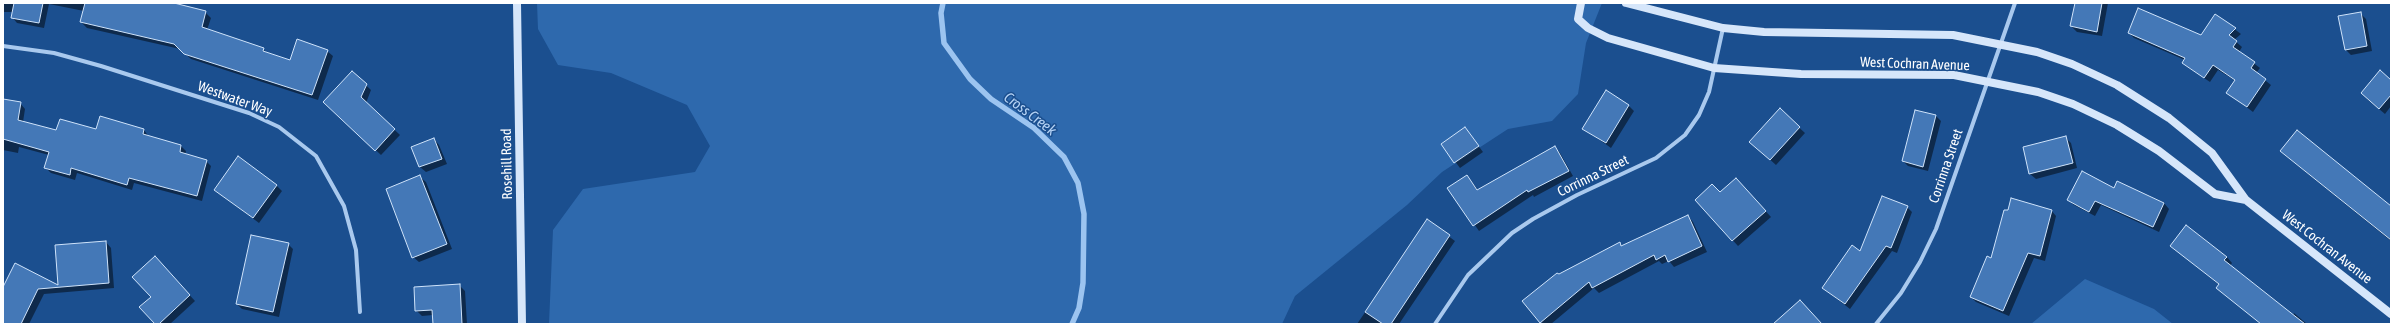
<!DOCTYPE html>
<style>
body{margin:0}
#map{position:relative;width:2394px;height:327px;overflow:hidden;background:#1b4f8f;font-family:"Asap Condensed",sans-serif}
canvas{display:block}
.frame{position:absolute;inset:0;border:4px solid #fff;pointer-events:none}
</style>
<div id="map">
<canvas width="2394" height="327"></canvas>
<div class="frame"></div>
</div>
<script>
const c = document.querySelector('canvas').getContext('2d');
c.lineJoin = 'round';
function fill(path, color) {
  c.fillStyle = color;
  c.fill(path, 'evenodd');
}
function shape(rows) {
  const path = new Path2D();
  for (const r of rows) {
    path.moveTo(r[0], r[1]);
    for (let i = 2; i < r.length; i += 2) path.lineTo(r[i], r[i + 1]);
  }
  return path;
}
function stroke(path, color, width, dash) {
  c.strokeStyle = color;
  c.lineWidth = width;
  c.lineCap = dash ? 'butt' : 'round';
  c.setLineDash(dash || []);
  c.stroke(path);
}
function label(font, color, halo, rows, align = 'center') {
  c.font = font + ' "Asap Condensed",sans-serif';
  c.lineWidth = 3;
  c.setLineDash([]);
  c.textBaseline = 'middle';
  c.strokeStyle = halo;
  c.fillStyle = color;
  for (const [text, x, y, turn = 0] of rows) {
    c.save();
    c.translate(x, y);
    c.rotate((+turn || 0) * Math.PI / 180);
    c.textAlign = isNaN(turn) ? turn : align;
    if (halo) c.strokeText(text, 0, 0);
    c.fillText(text, 0, 0);
    c.restore();
  }
}
fill(shape([
 [537,3,1602,3,1586,43,1578,94,1552,121,1508,129,1442,172,1407,205,1295,296,1282,324,549,324,553,230,583,189,695,172,710,146,687,105,611,73,558,65,538,29],
 [2085,279,2154,309,2173,324,2031,324]
]), '#2e69ad');
fill(shape([
 [3,3,167,3,205,12,211,18,207,30,263,49,268,54,291,61,327,51,333,56,318,100,191,59,180,49,87,28,81,22,84,11,49,4,44,28,17,23,12,17,13,12,3,12],
 [2076,3,2108,3,2102,36,2077,32,2071,26],
 [2360,13,2366,19,2372,51,2351,55,2345,49],
 [2216,15,2241,34,2234,40,2242,47,2239,52,2260,68,2256,73,2271,85,2253,112,2228,93,2236,81,2218,70,2210,82,2189,68,2183,63,2185,60,2134,38,2129,33,2201,37],
 [352,72,371,90,366,103,400,135,381,155,325,102],
 [2391,81,2391,106,2385,114,2367,99],
 [3,100,20,103,25,109,23,122,57,132,144,130,149,137,181,146,186,151,185,155,206,161,211,166,202,201,134,183,132,190,77,173,75,180,51,173,46,168,49,155,19,147,18,153,3,150],
 [1629,106,1634,111,1611,148,1583,128],
 [1780,110,1805,133,1776,165,1756,147],
 [1936,116,1941,121,1928,171,1908,166,1903,161],
 [1465,128,1483,152,1460,168,1442,144],
 [2065,137,2071,143,2077,168,2036,179,2030,174],
 [434,139,439,145,447,164,426,172,420,167,413,148],
 [1555,147,1560,153,1573,176,1534,197,1533,195,1479,231,1449,188,1467,176,1478,190],
 [2281,151,2391,207,2391,241,2286,156],
 [420,177,426,182,452,249,419,262,413,257],
 [2118,182,2164,203,2169,209,2159,232,2101,205,2095,216,2074,205,2068,200,2114,189],
 [1741,184,1771,217,1738,246,1696,200,1720,194],
 [276,185,282,191,259,223,215,190],
 [1907,207,1912,212,1897,253,1892,251,1850,309,1823,288],
 [2051,210,2056,216,2045,261,2034,258,2009,316,1976,302,1971,297],
 [1688,216,1693,222,1707,252,1674,267,1669,261,1662,264,1659,261,1599,293,1594,288,1551,324,1543,324,1524,302,1559,275,1619,243,1622,246],
 [1428,221,1455,241,1399,324,1357,324],
 [2187,226,2227,257,2232,263,2230,266,2293,316,2294,313,2307,324,2261,324,2223,293,2217,288,2220,285,2171,246],
 [106,242,111,248,114,288,44,294,29,324,3,324,3,289,59,287],
 [288,244,293,249,279,317,242,309,237,304],
 [160,263,195,301,170,324,156,324,153,297],
 [459,285,465,291,467,324,434,324,433,315,422,316,416,310]
]), '#0007');
stroke(shape([
 [943,3,941,13,944,43,970,79,991,99,1034,128,1064,157,1078,183,1084,214,1083,283,1079,308,1072,324]
]), '#9cc4f0', 5.5);
const building = shape([
 [14,3,43,3,39,23,11,18,14,3],
 [85,3,174,3,206,11,202,27,264,48,263,51,290,60,297,39,328,50,312,95,184,54,174,44,80,22,85,3],
 [2075,3,2102,3,2097,32,2070,26,2075,3],
 [2138,8,2201,35,2215,14,2236,28,2229,35,2237,41,2233,47,2255,62,2251,68,2266,79,2247,107,2226,93,2235,80,2213,65,2204,78,2182,63,2185,58,2128,33,2138,8],
 [2361,12,2367,46,2345,50,2338,16,2361,12],
 [2380,70,2391,80,2391,95,2379,109,2361,93,2380,70],
 [352,71,367,84,361,97,395,129,375,151,323,102,352,71],
 [1606,90,1629,105,1606,143,1582,129,1606,90],
 [3,99,21,102,18,120,56,130,60,119,96,129,100,116,144,129,143,134,181,145,180,152,207,160,197,196,129,178,127,185,71,168,70,175,44,168,49,152,3,139,3,99],
 [1780,108,1800,127,1770,160,1749,142,1780,108],
 [1915,110,1936,115,1923,167,1902,161,1915,110],
 [1465,127,1479,146,1454,163,1441,144,1465,127],
 [2297,130,2391,206,2391,240,2280,151,2297,130],
 [2066,136,2073,163,2029,174,2023,147,2066,136],
 [434,138,442,159,419,167,411,147,434,138],
 [1555,146,1569,171,1528,192,1527,190,1473,226,1447,188,1467,175,1477,190,1555,146],
 [238,156,277,185,253,218,214,190,238,156],
 [2082,171,2114,188,2117,181,2164,203,2153,227,2095,201,2089,212,2067,200,2082,171],
 [420,175,447,244,412,258,386,189,420,175],
 [1736,178,1766,211,1732,241,1695,200,1712,184,1720,192,1736,178],
 [1882,196,1908,206,1891,248,1886,246,1845,304,1822,288,1852,245,1860,251,1882,196],
 [2011,198,2052,210,2040,256,2028,253,2003,311,1970,297,1987,256,1991,258,2004,210,2008,210,2011,198],
 [1688,215,1702,246,1668,262,1665,255,1656,260,1654,255,1592,288,1589,282,1540,323,1522,301,1557,273,1559,274,1620,242,1621,246,1688,215],
 [1427,219,1450,235,1391,324,1383,324,1365,312,1427,219],
 [2186,225,2227,257,2224,260,2305,324,2261,324,2216,288,2219,284,2170,246,2186,225],
 [251,235,289,243,273,312,236,304,251,235],
 [106,241,109,283,38,289,21,324,3,324,3,287,15,263,58,285,55,245,106,241],
 [155,256,190,295,159,324,155,324,139,307,151,297,132,277,155,256],
 [460,284,462,324,433,324,432,310,415,311,414,287,460,284],
 [1800,300,1822,324,1773,324,1800,300]
]);
fill(building, '#4478b7');
stroke(building, '#cfe3fa', 1);
stroke(shape([
 [3,46,54,53,101,66,249,113,279,127,316,156,344,206,356,250,360,312],
 [1435,324,1468,275,1512,233,1533,219,1577,195,1656,158,1685,135,1699,115,1709,92,1723,28],
 [1876,324,1901,293,1920,262,1936,229,2015,3]
]), '#a9c9ee', 4);
stroke(shape([
 [517,3,522,324],
 [1581,3,1578,19,1588,28,1608,38,1714,68,1801,74,1954,75,2038,92,2073,104,2117,125,2159,151,2215,194,2246,200],
 [1626,3,1723,28,1764,32,1953,35,2037,52,2072,64,2117,85,2169,118,2212,153,2246,200,2391,314]
]), '#d6e6fa', 8);
label('14px', '#fff', '#1b4f8f', [
 ["West Cochran Avenue",1915,64,2],
 ["Westwater Way",235,99,20],
 ["Rosehill Road",507,164,-91],
 ["Corrinna Street",1946,166,-71],
 ["Corrinna Street",1593,176,-26],
 ["West Cochran Avenue",2327,247,38]
]);
label('italic 15px', '#b5d3f5', '#1b4f8f', [
 ["Cross Creek",1030,114,37]
]);
</script>
